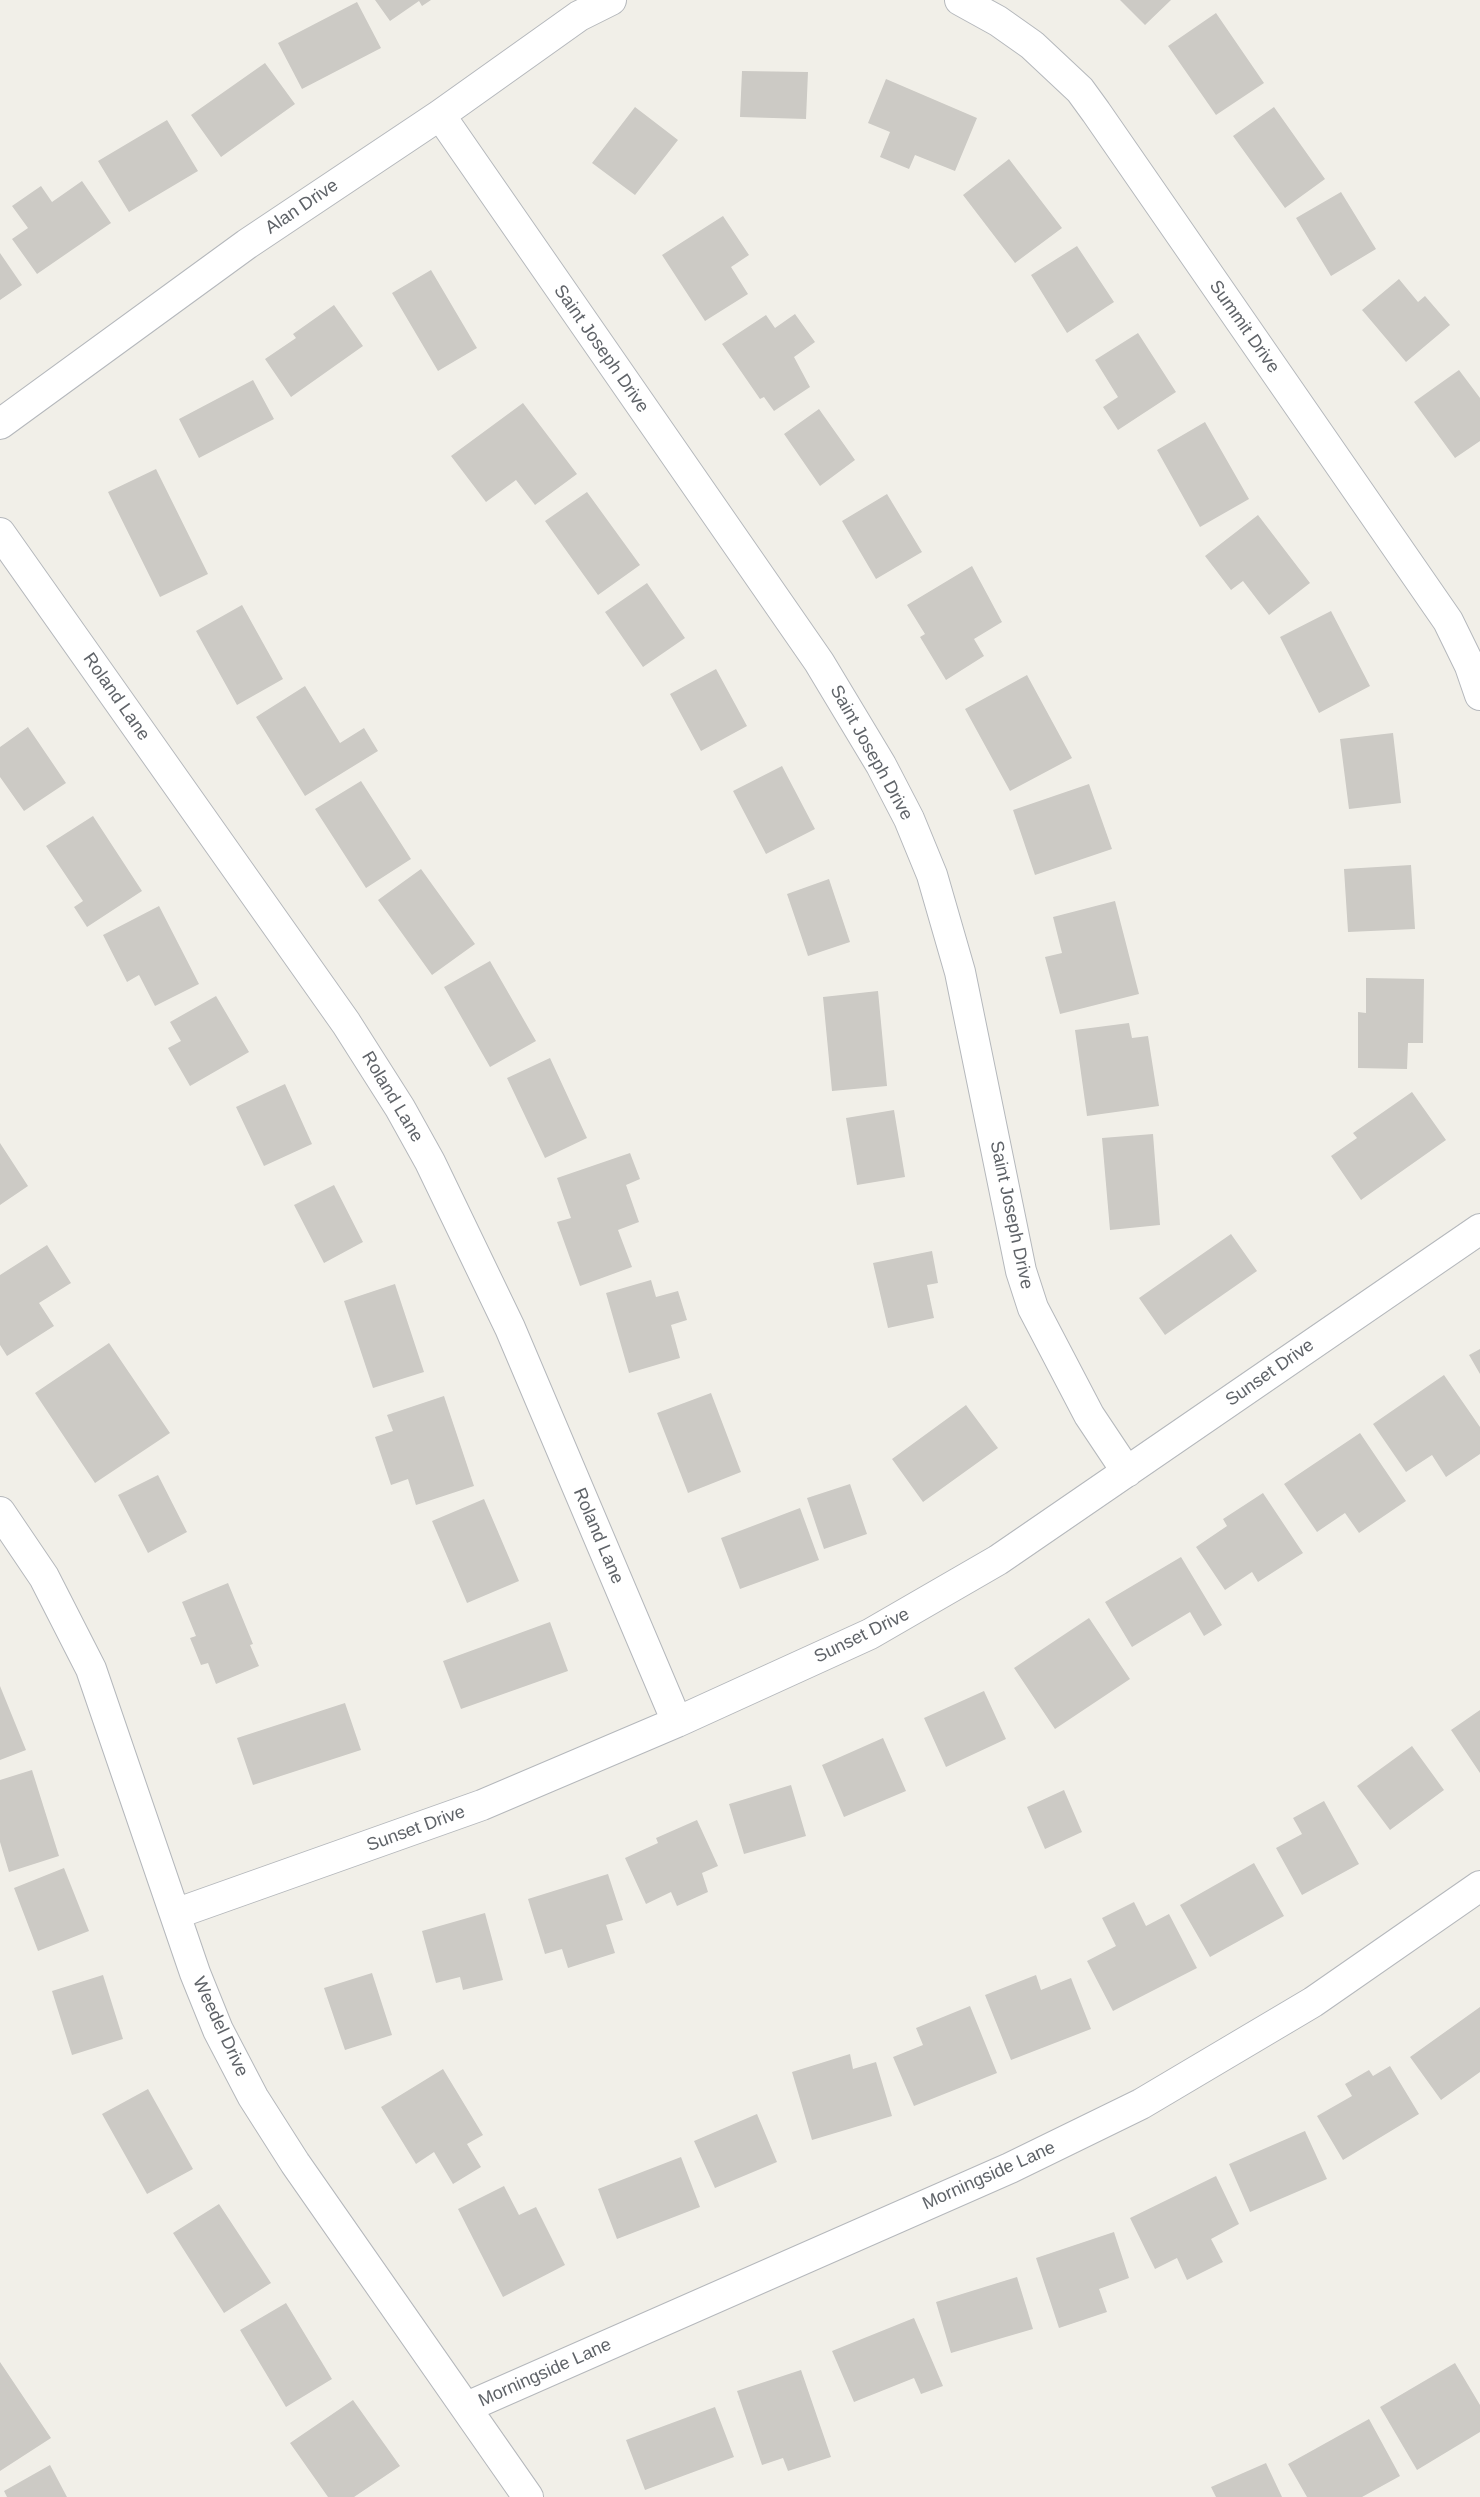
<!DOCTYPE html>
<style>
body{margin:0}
canvas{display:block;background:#f1efe8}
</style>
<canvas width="1480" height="2497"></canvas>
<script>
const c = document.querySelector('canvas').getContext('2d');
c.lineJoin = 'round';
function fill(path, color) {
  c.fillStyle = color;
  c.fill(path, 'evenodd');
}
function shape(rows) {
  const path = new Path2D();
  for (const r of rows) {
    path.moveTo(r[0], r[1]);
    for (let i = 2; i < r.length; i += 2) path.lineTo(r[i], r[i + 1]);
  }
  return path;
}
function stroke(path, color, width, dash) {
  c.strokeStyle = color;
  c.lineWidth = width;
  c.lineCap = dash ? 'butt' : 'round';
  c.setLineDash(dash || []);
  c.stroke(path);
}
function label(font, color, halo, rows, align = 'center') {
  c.font = font + ' Arial,sans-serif';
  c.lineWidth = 4.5;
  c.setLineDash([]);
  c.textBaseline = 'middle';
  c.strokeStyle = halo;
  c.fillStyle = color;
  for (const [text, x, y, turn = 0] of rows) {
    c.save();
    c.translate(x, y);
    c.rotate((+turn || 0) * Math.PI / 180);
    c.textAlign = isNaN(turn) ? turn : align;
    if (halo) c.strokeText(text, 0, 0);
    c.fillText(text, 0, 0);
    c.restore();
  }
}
fill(shape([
 [375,0,431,0,422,6,419,1,390,21],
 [1120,0,1171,0,1145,25],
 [357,2,381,48,302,89,278,43],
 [1216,13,1264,83,1216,115,1168,46],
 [265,63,295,104,221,157,191,115],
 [742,71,808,72,806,119,740,117],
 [886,79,977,118,955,171,915,155,909,169,880,157,890,132,868,123],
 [635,107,678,140,635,195,592,163],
 [1274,107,1325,179,1285,208,1233,136],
 [167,120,198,171,129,212,98,161],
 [1009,159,1062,228,1015,263,963,195],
 [82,181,111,223,37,274,12,239,28,228,12,206,41,186,52,202],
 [1341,192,1376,249,1331,276,1296,218],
 [723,216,749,255,731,267,748,294,705,321,662,255],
 [1077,246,1114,302,1067,333,1031,275],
 [0,253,22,285,0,300],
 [431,270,477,348,438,371,392,293],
 [1399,279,1418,302,1425,296,1450,325,1406,362,1362,310],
 [334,305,363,346,291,397,265,359,296,338,293,334],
 [795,314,815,342,794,357,810,387,774,411,764,397,760,399,722,344,766,315,775,328],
 [1138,333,1176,392,1118,430,1103,407,1118,397,1095,360],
 [1459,370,1480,398,1480,441,1455,458,1414,402],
 [253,380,274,419,199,458,179,419],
 [523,403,577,474,535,505,516,480,486,502,451,456],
 [819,409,855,460,820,486,784,434],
 [1205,422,1249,499,1200,527,1157,450],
 [156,469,208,574,160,597,108,492],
 [587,492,640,565,598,595,545,521],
 [887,494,922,552,876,579,842,521],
 [1258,515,1310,583,1269,615,1243,581,1231,590,1205,556],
 [972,566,1002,622,974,639,984,656,946,680,920,637,925,634,907,605],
 [647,583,685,638,643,667,605,612],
 [242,605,283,679,237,705,196,631],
 [1331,611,1370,686,1319,713,1280,637],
 [716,669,747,726,701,751,670,694],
 [1027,675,1072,758,1010,791,965,709],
 [305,686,340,743,364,728,378,751,305,796,256,717],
 [28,727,66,783,24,811,0,777,0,747],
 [1393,733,1401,803,1349,809,1340,739],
 [782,766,815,829,766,854,733,791],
 [361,781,411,859,366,888,315,809],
 [1089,784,1112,849,1035,875,1013,810],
 [93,816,142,891,87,927,74,907,83,901,46,846],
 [1411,865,1415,929,1348,932,1344,869],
 [421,869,475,944,432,975,378,900],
 [829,879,850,942,808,956,787,894],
 [1115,901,1139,994,1060,1014,1045,957,1062,953,1053,917],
 [159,906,199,984,155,1006,139,975,127,982,103,935],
 [490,961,536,1041,490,1067,444,987],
 [1366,978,1424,979,1423,1043,1408,1043,1407,1069,1358,1068,1358,1012,1366,1013],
 [878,991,887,1086,832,1091,823,997],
 [216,996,249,1052,190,1086,168,1048,181,1041,170,1022],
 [1129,1023,1132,1038,1148,1036,1159,1106,1087,1116,1075,1030],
 [550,1058,587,1138,545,1158,507,1078],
 [285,1084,312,1144,264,1166,236,1107],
 [1412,1092,1446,1140,1361,1200,1331,1156,1357,1138,1353,1133],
 [894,1110,905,1177,857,1185,846,1118],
 [1153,1134,1160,1225,1110,1230,1102,1138],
 [0,1143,28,1186,0,1205],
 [630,1153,640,1179,626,1185,639,1222,618,1230,632,1267,580,1286,557,1222,571,1218,557,1178],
 [334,1185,363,1242,324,1263,294,1205],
 [1231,1234,1257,1271,1165,1335,1139,1298],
 [47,1245,71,1283,39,1303,54,1326,7,1356,0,1345,0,1275],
 [932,1251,938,1283,927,1285,934,1318,888,1328,873,1263],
 [651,1280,656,1297,678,1291,687,1320,671,1325,680,1358,629,1373,606,1293],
 [395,1284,424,1372,373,1388,344,1301],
 [109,1343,170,1433,95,1483,35,1393],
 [1480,1349,1480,1374,1469,1355],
 [1444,1375,1480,1427,1480,1454,1446,1477,1432,1455,1406,1472,1373,1424],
 [711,1393,741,1472,688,1493,657,1413],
 [444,1396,474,1486,416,1505,408,1479,391,1485,375,1437,393,1431,387,1415],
 [966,1405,998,1448,923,1502,892,1459],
 [1360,1433,1406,1501,1359,1533,1345,1513,1317,1532,1284,1484],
 [158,1475,187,1532,148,1553,118,1495],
 [850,1484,867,1534,824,1549,807,1498],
 [1263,1493,1303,1553,1258,1582,1252,1572,1225,1590,1196,1547,1227,1526,1223,1519],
 [484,1499,519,1581,467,1603,432,1521],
 [800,1508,819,1560,740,1589,721,1538],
 [1181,1557,1222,1625,1204,1636,1190,1612,1132,1647,1105,1602],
 [228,1583,253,1644,250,1645,259,1666,216,1684,208,1663,201,1665,190,1638,196,1636,182,1602],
 [1089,1618,1130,1679,1055,1729,1014,1668],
 [550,1622,568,1671,461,1709,443,1661],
 [0,1686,26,1750,0,1760],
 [984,1691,1006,1739,946,1767,924,1718],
 [345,1703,361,1750,253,1785,237,1738],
 [1480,1710,1480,1773,1451,1730],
 [883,1738,906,1791,844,1817,822,1765],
 [1412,1746,1444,1790,1390,1830,1357,1786],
 [32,1770,59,1856,9,1872,0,1842,0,1780],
 [791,1785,806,1836,744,1854,729,1804],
 [1064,1790,1082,1832,1045,1849,1027,1807],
 [1324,1801,1359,1864,1302,1895,1276,1848,1302,1834,1293,1818],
 [697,1820,718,1866,702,1873,708,1892,677,1906,671,1892,646,1904,625,1858,658,1843,656,1838],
 [1254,1863,1284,1916,1210,1957,1180,1905],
 [64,1868,89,1931,38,1951,14,1888],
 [608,1874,623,1920,606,1925,615,1953,568,1968,562,1949,545,1954,528,1899],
 [1134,1902,1146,1926,1169,1914,1197,1968,1113,2011,1087,1961,1116,1946,1102,1918],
 [485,1913,503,1980,463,1990,460,1977,436,1983,422,1931],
 [372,1973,392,2035,345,2050,324,1988],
 [103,1975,123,2039,72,2055,52,1991],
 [1036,1975,1041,1990,1071,1978,1091,2029,1011,2060,985,1995],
 [970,2006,997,2073,914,2106,893,2057,923,2045,916,2028],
 [1480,2007,1480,2072,1441,2100,1410,2057],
 [850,2054,853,2069,876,2062,892,2116,812,2140,792,2072],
 [1390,2066,1419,2114,1343,2160,1317,2116,1352,2096,1345,2084,1369,2070,1373,2076],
 [443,2069,483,2135,467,2144,481,2167,453,2184,434,2152,416,2164,381,2107],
 [148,2089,193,2169,147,2194,102,2114],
 [757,2114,777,2162,715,2188,694,2141],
 [1305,2131,1327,2179,1250,2212,1229,2164],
 [681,2157,700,2207,617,2239,598,2189],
 [1216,2176,1239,2224,1211,2239,1223,2262,1187,2280,1177,2258,1155,2269,1130,2218],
 [504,2186,519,2215,536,2207,565,2265,503,2297,458,2209],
 [219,2204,271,2283,224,2313,173,2233],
 [1114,2232,1129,2278,1099,2289,1107,2312,1059,2328,1036,2258],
 [1017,2277,1033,2329,951,2353,936,2302],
 [286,2303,332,2379,286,2407,240,2330],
 [914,2318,943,2386,921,2394,914,2378,854,2402,832,2351],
 [0,2362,51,2438,0,2471],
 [1455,2363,1480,2405,1480,2432,1417,2470,1380,2407],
 [801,2370,831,2457,788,2471,783,2458,762,2465,737,2391],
 [353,2400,400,2466,354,2497,328,2497,290,2443],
 [715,2407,734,2457,645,2490,626,2440],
 [1369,2419,1400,2476,1362,2497,1307,2497,1288,2464],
 [1266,2463,1282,2497,1216,2497,1211,2487],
 [50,2465,67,2497,7,2497,4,2491]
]), '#cccac5');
const street = shape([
 [960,0,998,21,1032,45,1080,90,1096,112,1448,621,1470,666,1480,695],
 [440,115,819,662,881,765,909,819,932,875,960,972,1021,1271,1033,1308,1089,1415,1127,1472],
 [0,424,247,244,440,115,579,16,611,0],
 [0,533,346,1023,400,1108,430,1162,510,1328,677,1722],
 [0,1512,44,1577,91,1669,195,1973,218,2030,253,2097,295,2163,528,2497],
 [175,1914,482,1805,677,1722,870,1634,998,1560,1480,1229],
 [467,2407,1010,2168,1141,2104,1313,2002,1480,1886]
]);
stroke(street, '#b5b8bc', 32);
stroke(street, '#fff', 30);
label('18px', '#5f6368', '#fff', [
 ["Alan Drive",302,207,-34],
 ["Summit Drive",1244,327,55],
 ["Saint Joseph Drive",601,349,55],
 ["Roland Lane",116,697,55],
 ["Saint Joseph Drive",871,753,61],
 ["Roland Lane",392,1097,59],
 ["Saint Joseph Drive",1011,1215,78],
 ["Sunset Drive",1270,1373,-35],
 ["Roland Lane",598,1536,67],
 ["Sunset Drive",862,1636,-26],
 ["Sunset Drive",416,1829,-20],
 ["Weedel Drive",220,2027,65],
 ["Morningside Lane",989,2176,-24],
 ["Morningside Lane",545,2373,-24]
]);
</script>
